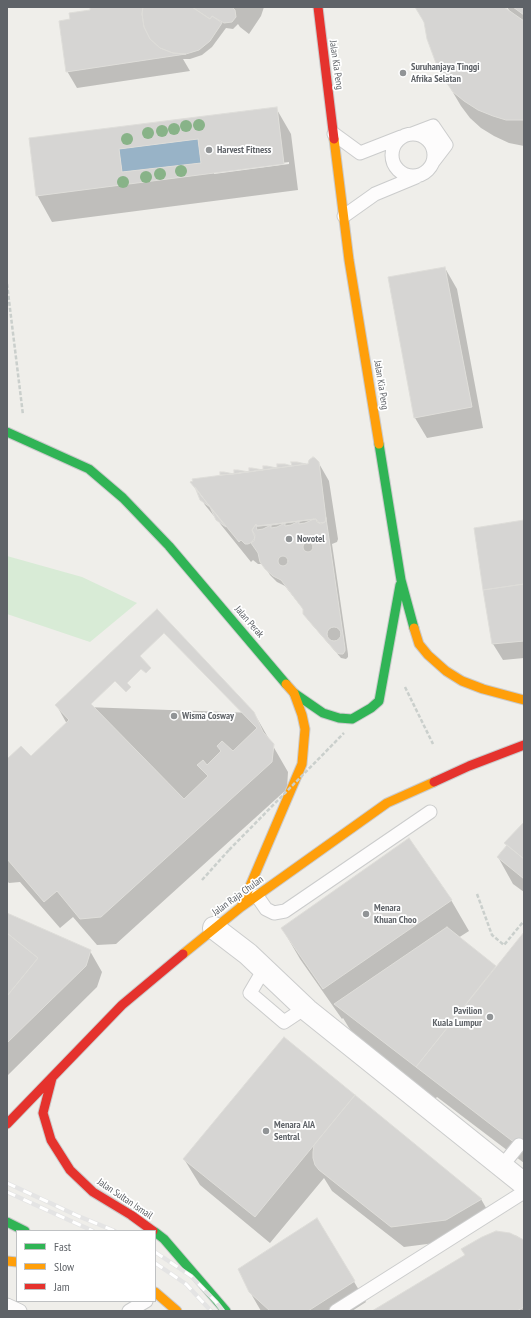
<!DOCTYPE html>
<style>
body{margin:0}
#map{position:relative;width:531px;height:1318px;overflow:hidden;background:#efeeea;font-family:"PT Sans Narrow",sans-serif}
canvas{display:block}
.frame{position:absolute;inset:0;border:8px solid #5f6368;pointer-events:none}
.legend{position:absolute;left:16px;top:1230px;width:140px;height:72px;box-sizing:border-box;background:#fff;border:1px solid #bfc1c3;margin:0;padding:5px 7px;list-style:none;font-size:12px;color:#5f6368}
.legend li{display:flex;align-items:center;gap:8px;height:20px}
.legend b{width:20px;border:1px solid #bfc1c3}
</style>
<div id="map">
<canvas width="531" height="1318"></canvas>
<div class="frame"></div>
<ul class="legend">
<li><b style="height:5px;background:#30b455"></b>Fast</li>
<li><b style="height:5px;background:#ff9f0a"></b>Slow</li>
<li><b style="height:5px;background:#e5322d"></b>Jam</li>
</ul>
</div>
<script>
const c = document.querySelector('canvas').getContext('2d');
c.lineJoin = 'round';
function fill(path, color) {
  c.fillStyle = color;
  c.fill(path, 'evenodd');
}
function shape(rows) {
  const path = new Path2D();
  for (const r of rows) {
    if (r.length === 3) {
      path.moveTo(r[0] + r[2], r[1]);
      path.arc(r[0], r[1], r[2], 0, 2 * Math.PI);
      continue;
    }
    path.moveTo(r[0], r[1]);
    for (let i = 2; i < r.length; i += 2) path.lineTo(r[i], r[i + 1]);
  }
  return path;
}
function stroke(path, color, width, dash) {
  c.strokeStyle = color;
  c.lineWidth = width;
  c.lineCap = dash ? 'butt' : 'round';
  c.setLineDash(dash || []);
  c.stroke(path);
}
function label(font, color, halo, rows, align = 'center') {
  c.font = font + ' "PT Sans Narrow",sans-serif';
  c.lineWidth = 3.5;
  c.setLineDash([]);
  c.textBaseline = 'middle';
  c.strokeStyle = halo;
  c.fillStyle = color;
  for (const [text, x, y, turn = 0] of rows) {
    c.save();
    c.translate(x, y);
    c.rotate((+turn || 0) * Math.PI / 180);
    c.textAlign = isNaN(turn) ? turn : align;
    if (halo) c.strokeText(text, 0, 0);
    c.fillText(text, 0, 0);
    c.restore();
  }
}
fill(shape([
 [7,556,82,577,137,603,90,642,7,614]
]), '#d8ebd6');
fill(shape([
 [198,139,201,163,122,172,119,149]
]), '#bfe0f9');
fill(shape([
 [91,7,264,7,261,16,249,34,240,27,238,24,233,29,226,28,212,47,202,55,190,59,183,59,190,71,77,88,67,71,71,20,91,11],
 [416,7,502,7,511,13,507,7,524,7,524,146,509,143,494,136,481,128,470,118,461,106,445,79,424,22],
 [276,108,291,134,298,190,52,222,37,195,30,139],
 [289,162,289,164,214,174,214,172],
 [445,268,457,289,483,428,427,438,415,418],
 [317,460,329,481,338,539,337,542,332,544,348,654,348,657,346,659,341,658,308,620,304,610,285,586,277,582,270,575,263,564,258,564,253,560,251,562,205,505,201,499,222,476,221,473,233,475,247,473,279,469,278,465,293,467,292,463,309,464],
 [524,521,524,658,503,660,493,644],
 [57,706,254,713,288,772,287,789,116,944,97,945,73,917,60,928,20,882,9,883,7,881,7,760,31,758,67,724],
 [524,824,524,892,513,884,498,857,507,846,505,843],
 [451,900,469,931,458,938,496,968,524,934,524,1163,437,1097,435,1099,354,1036,343,1018,342,1019,300,959,282,928],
 [7,914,90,951,102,972,97,987,7,1076],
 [354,1096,481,1199,493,1220,458,1240,404,1247,332,1191,324,1178,270,1243,200,1185,184,1159],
 [317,1219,366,1302,352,1311,261,1311,250,1292],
 [503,1232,517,1236,524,1241,524,1311,374,1311]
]), '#0003');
const building = shape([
 [90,7,143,7,142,14,144,27,150,39,160,48,173,53,186,54,66,72,59,21,70,19,69,13,90,10,90,7],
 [143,7,192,7,210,19,212,16,222,23,210,41,199,50,186,54,173,53,160,48,150,39,144,27,142,14,143,7],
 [192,7,232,7,235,10,236,17,232,22,224,23,212,16,210,19,192,7],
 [415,7,504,7,524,21,524,120,506,120,493,116,478,110,464,101,453,92,444,79,437,66,427,39,424,22,415,7],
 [513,7,524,7,524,15,513,7],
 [277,107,284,164,36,196,29,138,277,107],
 [198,139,201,163,122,172,119,149,198,139],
 [445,267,472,407,414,418,388,277,445,267],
 [313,457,315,458,319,462,326,518,325,522,319,523,316,519,256,526,256,524,252,530,255,535,254,541,248,544,245,544,241,540,239,542,190,482,193,481,192,479,308,464,309,460,313,457],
 [291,462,297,462,306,464,292,466,291,462],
 [277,464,285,464,292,466,277,468,277,464],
 [263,466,267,466,277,468,263,470,263,466],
 [249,468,252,468,263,470,249,472,249,468],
 [234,470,238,470,249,472,234,474,234,470],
 [220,472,224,472,234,474,220,475,220,472],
 [195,487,210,507,200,500,195,487],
 [210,507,226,527,216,520,210,507],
 [326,518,345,648,345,651,343,654,340,654,337,653,303,614,303,609,281,580,273,576,265,569,260,562,258,553,251,543,255,538,252,530,256,524,256,526,260,526,316,519,317,522,321,524,325,522,326,518],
 [314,519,305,523,299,524,299,521,314,519],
 [524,520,524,584,483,590,474,528,524,520],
 [299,521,291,525,285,526,285,523,299,521],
 [285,523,277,527,271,528,271,525,285,523],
 [271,525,263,529,257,530,256,526,271,525],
 [308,547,5],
 [283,561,5],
 [524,584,524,641,492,644,483,590,524,584],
 [157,609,254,712,263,732,274,744,272,762,101,917,80,919,57,891,44,902,7,859,7,759,21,746,31,756,69,720,55,705,157,609],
 [334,634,7],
 [164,633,257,728,233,751,222,741,217,746,221,751,207,765,203,760,197,765,208,776,184,799,91,704,115,681,126,692,131,687,127,683,141,669,146,673,151,668,140,656,164,633],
 [524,822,524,859,504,843,524,822],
 [409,838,452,900,323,989,281,928,409,838],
 [507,845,524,859,524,879,497,857,507,845],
 [7,913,91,950,86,966,7,1043,7,996,38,958,7,933,7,913],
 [447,927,496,966,416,1067,334,1004,447,927],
 [524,932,524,1150,416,1067,524,932],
 [7,933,38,958,7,996,7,933],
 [284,1037,355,1095,255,1217,183,1159,284,1037],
 [355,1095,482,1199,446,1220,391,1227,319,1170,315,1165,313,1158,313,1152,314,1145,355,1095],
 [317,1218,355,1281,308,1311,270,1311,249,1292,238,1269,317,1218],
 [496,1231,510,1233,524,1240,524,1307,517,1311,372,1311,465,1255,461,1249,482,1237,496,1231]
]);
fill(building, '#d6d5d3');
stroke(building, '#deddd9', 1);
const lane = shape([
 [413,155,21],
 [334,134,360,153,401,137],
 [412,134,433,126,446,145,433,162],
 [344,216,375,194,416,177],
 [257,896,266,909,274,913,285,911,430,812],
 [264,969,250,993,284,1022,305,1008],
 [502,1166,519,1145],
 [7,1305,20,1311],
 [129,1311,146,1301],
 [336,1311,524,1192]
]);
const street = shape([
 [214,928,248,954,307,1010,524,1184]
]);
const fast = shape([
 [7,432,89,469,123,498,169,546,286,684],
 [379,444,401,580,414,628],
 [294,693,323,713,339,718,352,719,371,708,379,701,400,585],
 [7,1222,25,1231],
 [155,1232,164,1239,226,1311]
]);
const slow = shape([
 [334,139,349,260,379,444],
 [414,628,419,644,428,655,446,671,462,681,483,689,524,700],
 [241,907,302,764,305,729,302,715,294,693,286,684],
 [183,954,241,907,387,803,434,782],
 [7,1261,17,1262],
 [155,1292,177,1311]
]);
const jam = shape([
 [318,7,334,139],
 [434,782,469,766,524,745],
 [52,1078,43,1113,51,1140,70,1170,93,1192,131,1215,153,1231],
 [7,1124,122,1005,183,954]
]);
stroke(lane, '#cbcccc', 15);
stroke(street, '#cbcccc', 24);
stroke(fast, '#cacacb', 11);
stroke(slow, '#cacacb', 11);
stroke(jam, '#cacacb', 11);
stroke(shape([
 [7,284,23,415],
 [405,687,433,744],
 [202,880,229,850],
 [477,894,492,935,504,945,523,922]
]), '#cacfcc', 2.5, [4, 2]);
stroke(lane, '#fdfcfc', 13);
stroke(street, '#fdfcfc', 22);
stroke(fast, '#30b455', 9);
stroke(slow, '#ff9f0a', 9);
stroke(jam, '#e5322d', 9);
const rail = shape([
 [7,1183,78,1216,115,1231],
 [7,1192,93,1231],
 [155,1252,191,1276,216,1302,223,1311],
 [155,1263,186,1284,211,1311]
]);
stroke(rail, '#e4e4e4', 4.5);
stroke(rail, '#fff', 3, [9]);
stroke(shape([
 [229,850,344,733]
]), '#cacfcc', 2.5, [4, 2]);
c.fillStyle = '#88b388';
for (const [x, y] of [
 [199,125],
 [186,126],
 [174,129],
 [162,131],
 [148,133],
 [127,139],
 [181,171],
 [160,174],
 [146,177],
 [123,182]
]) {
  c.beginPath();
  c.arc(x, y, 6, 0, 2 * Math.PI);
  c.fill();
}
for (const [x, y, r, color] of [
 [403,73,4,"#919496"],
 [209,150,4,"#919496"],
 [289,539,4,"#919496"],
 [174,716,4,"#919496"],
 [366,914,4,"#919496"],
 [490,1017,4,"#919496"],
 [266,1131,4,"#919496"]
]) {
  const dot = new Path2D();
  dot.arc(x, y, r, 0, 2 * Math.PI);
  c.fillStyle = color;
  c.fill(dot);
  stroke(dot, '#fff', 1.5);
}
label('10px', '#5f6368', '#fff', [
 ["Jalan Kia Peng",336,65,82],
 ["Jalan Kia Peng",381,385,81],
 ["Jalan Perak",249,622,49],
 ["Jalan Raja Chulan",238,896,-36],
 ["Jalan Sultan Ismail",125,1199,34]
]);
label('bold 10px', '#5f6368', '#fff', [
 ["Suruhanjaya Tinggi",411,67],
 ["Afrika Selatan",411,79],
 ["Harvest Fitness",217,150],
 ["Novotel",297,539],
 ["Wisma Cosway",182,716],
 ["Menara",374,908],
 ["Khuan Choo",374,920],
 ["Pavilion",482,1011,"right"],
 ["Kuala Lumpur",482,1023,"right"],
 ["Menara AIA",274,1125],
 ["Sentral",274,1137]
], 'left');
</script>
